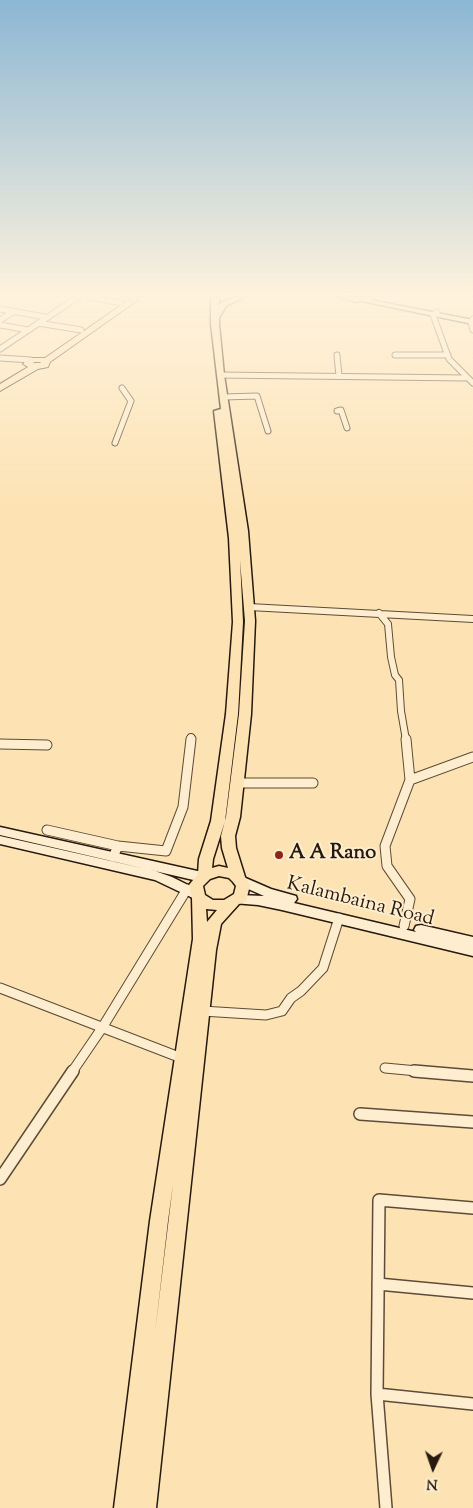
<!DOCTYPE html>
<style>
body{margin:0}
#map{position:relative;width:473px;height:1508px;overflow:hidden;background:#fde3b4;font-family:"Sorts Mill Goudy",serif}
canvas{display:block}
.north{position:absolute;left:408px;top:1443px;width:50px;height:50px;-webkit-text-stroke:4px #feedce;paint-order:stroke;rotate:183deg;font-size:14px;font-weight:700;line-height:20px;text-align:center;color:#26190d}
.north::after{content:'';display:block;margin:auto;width:18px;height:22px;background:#26190d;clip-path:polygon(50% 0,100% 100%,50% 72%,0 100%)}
</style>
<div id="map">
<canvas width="473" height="1508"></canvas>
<div class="north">N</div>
</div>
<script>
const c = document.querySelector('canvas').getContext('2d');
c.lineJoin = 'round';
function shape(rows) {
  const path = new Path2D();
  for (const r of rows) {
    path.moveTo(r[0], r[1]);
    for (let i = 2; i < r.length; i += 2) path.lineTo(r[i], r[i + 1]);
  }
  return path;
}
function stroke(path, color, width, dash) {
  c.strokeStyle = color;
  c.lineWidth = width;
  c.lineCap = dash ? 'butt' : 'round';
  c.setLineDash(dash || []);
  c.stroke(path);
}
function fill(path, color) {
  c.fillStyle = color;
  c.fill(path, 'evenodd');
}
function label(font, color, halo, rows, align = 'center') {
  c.font = font + ' "Sorts Mill Goudy",serif';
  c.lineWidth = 4;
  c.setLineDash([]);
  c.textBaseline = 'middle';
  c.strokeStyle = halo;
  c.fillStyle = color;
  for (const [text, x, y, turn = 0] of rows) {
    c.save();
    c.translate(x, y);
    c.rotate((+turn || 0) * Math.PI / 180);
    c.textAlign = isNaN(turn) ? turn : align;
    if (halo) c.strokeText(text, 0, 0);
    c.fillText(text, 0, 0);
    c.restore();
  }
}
const streetFar3 = shape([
 [90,297,121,303],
 [0,309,45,317],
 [437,312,433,315,449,359,473,383],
 [473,319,471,322,473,330],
 [0,320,13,312],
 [38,323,81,330],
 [0,325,28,330],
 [0,349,78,297],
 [337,355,339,376],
 [395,355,448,355],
 [0,358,31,360],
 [220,375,466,378],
 [224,397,257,396,268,431],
 [337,411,341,410,347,428],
 [115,443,131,401,122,388]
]);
const streetFar2 = shape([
 [249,607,473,619],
 [379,613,388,624,391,657,395,675,399,680,401,711,406,740],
 [191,740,191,737]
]);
const streetFar1 = shape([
 [0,744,47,745],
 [410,780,473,757],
 [237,783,313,783],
 [47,830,118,846],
 [113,857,118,846,166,851,183,807,191,739],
 [404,926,410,899,387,866,385,846,410,780,406,739],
 [0,988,184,1059],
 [202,1011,266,1015,282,1011,291,998,301,991,323,968,339,918],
 [385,1068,428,1072],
 [72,1072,102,1028,187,889]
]);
const street = shape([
 [414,1071,473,1076],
 [360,1114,473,1122],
 [0,1179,73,1071],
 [378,1284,473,1293],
 [377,1394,473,1404],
 [386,1508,377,1394,379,1200,473,1208]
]);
const secondary = shape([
 [342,297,355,297,473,320,473,324,342,297],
 [0,827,202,872,206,874,208,877,206,880,202,882,0,835,0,827],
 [0,836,155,871,172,877,202,892,203,895,202,898,197,900,155,880,0,844,0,836],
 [241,876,271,889,296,896,297,899,294,903,416,932,414,930,416,926,421,925,473,937,473,956,282,910,258,905,233,903,232,900,233,897,238,895,264,896,237,884,235,881,237,878,241,876]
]);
const primary = shape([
 [211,297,219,297,219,306,220,303,236,297,245,297,226,306,219,318,219,324,224,375,248,531,255,621,251,714,240,817,235,836,236,848,245,877,250,885,246,901,239,904,221,924,216,950,156,1508,114,1508,150,1221,193,939,192,898,189,885,198,874,199,859,211,821,226,714,233,622,229,538,214,411,221,409,211,324,211,297],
 [240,560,245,621,239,714,226,817,221,836,222,848,228,868,219,866,212,868,213,859,225,821,238,714,243,622,240,560],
 [219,876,229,878,233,882,236,886,234,894,224,900,213,900,205,895,203,886,210,879,219,876],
 [206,909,217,910,207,922,206,909],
 [173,1184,155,1333,168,1221,173,1184],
 [337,297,353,297,361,300,357,302,337,297]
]);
const highway = shape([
 [133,297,142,297,50,362,48,367,38,369,0,391,0,384,28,367,23,364,28,358,45,358,133,297],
 [40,362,41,363,33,363,34,362,40,362],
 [358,297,370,297,372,299,368,301,358,297]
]);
stroke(streetFar3, '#5c4c37', 7);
stroke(streetFar2, '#5c4c37', 8);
stroke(streetFar1, '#5c4c37', 11);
stroke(street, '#5c4c37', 14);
stroke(secondary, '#26190d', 3);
stroke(primary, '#26190d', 3);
stroke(highway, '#26190d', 2);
stroke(streetFar3, '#feedce', 5);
stroke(streetFar2, '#feedce', 6);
stroke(streetFar1, '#feedce', 9);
stroke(street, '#feedce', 11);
fill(secondary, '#feedce');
fill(primary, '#fde3b4');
fill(highway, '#fde3b4');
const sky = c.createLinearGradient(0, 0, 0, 508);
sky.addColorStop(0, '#8cb7d4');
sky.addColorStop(0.58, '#fef2dd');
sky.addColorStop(1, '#fef2dd00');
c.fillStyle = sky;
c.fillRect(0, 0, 473, 508);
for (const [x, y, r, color] of [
 [279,855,5,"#8f2418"]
]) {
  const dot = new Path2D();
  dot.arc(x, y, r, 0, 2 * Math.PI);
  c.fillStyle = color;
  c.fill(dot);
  stroke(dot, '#feedce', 2);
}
label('bold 20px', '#26190d', '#feedce', [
 ["A A Rano",289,855]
], 'left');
label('20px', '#26190d', '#feedce', [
 ["Kalambaina Road",360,903,14]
]);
</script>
